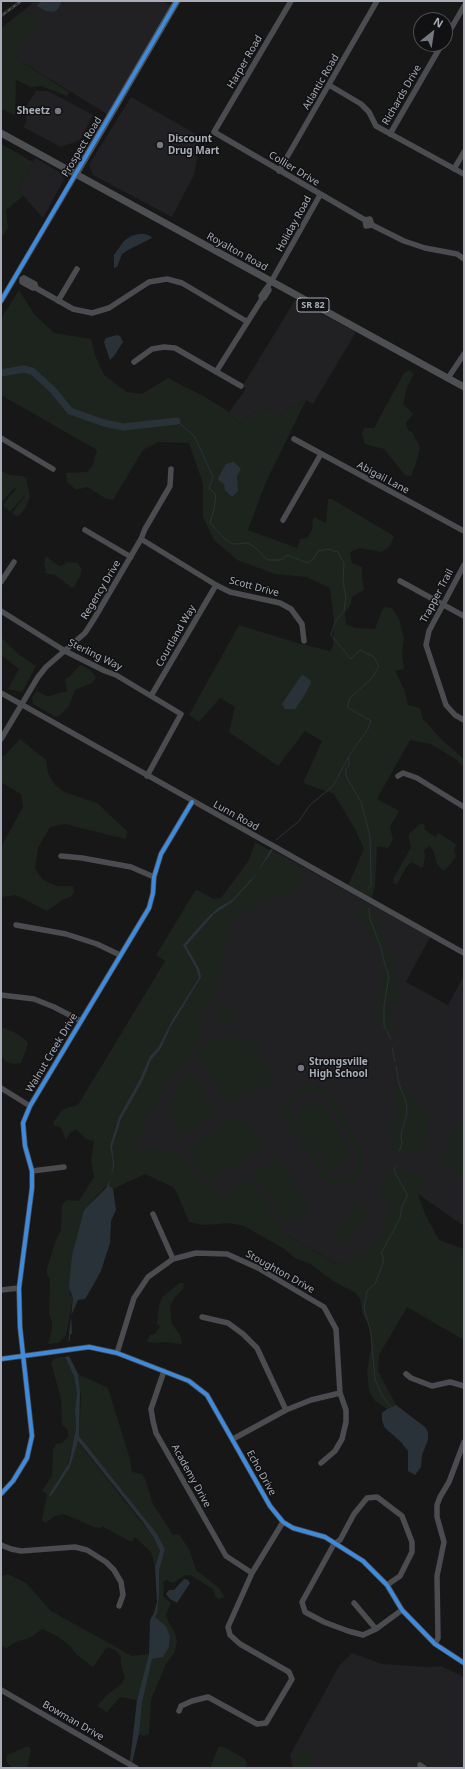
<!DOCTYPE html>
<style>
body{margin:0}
#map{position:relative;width:465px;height:1769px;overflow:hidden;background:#171717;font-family:"Noto Sans",sans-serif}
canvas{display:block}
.frame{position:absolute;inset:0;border:2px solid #a8adb8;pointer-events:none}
.north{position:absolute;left:413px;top:12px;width:40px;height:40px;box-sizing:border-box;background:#111113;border:1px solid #4d4f55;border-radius:50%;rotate:30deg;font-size:11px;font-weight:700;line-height:16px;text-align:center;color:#a8adb8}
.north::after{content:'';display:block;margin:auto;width:14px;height:18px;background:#757880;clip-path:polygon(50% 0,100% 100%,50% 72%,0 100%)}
</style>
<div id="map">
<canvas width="465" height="1769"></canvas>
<div class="frame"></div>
<div class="north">N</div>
</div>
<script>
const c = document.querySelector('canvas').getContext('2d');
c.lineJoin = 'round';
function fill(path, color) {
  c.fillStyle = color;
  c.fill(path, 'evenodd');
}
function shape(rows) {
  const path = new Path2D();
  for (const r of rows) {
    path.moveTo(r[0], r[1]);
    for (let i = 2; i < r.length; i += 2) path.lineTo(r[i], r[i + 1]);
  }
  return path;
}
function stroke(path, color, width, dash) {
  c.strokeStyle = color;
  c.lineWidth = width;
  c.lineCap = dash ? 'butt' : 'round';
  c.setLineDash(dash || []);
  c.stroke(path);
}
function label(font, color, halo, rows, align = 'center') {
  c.font = font + ' "Noto Sans",sans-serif';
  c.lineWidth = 3;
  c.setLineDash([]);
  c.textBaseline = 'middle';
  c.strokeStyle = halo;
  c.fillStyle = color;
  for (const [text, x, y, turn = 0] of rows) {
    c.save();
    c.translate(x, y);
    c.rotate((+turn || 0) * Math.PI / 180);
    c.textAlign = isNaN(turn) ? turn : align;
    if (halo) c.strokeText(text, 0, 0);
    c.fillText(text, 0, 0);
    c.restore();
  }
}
fill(shape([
 [35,1,163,1,171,6,107,114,14,57,39,19,23,11],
 [36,91,48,91,93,115,80,140,61,147,23,127,27,121,24,109],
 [131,97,201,137,194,175,172,217,93,175,89,165],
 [35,158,61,173,64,179,43,218,18,190],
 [295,300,356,332,313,404,306,400,288,409,279,417,263,406,239,423,229,412,246,389,242,387],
 [271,849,430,937,406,982,448,1005,464,975,464,1226,418,1194,366,1280,101,1131],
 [352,1653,382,1664,428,1667,441,1666,464,1677,464,1768,293,1768,290,1755,339,1666]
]), '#212123');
fill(shape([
 [23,11,40,19,14,57,69,92,67,96,41,86,31,87,16,80,15,115,1,109,1,28],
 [1,144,33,162,18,190,23,196,6,210,8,228,1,238],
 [19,290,34,314,54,333,91,339,95,355,104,375,127,392,142,394,168,378,205,397,229,412,239,423,263,406,279,417,288,409,306,400,266,482,248,530,297,548,300,539,307,538,313,528,312,522,314,517,326,523,328,499,332,499,394,536,390,546,382,552,360,548,350,552,352,563,362,567,362,578,364,590,352,597,351,604,345,613,346,624,356,628,375,629,382,610,385,607,392,608,399,619,404,638,402,655,404,669,395,671,404,689,408,705,420,708,423,719,442,740,464,759,464,767,454,758,431,744,410,740,377,799,399,811,390,827,393,840,388,848,377,846,375,886,372,898,348,885,364,849,355,829,334,794,303,783,322,741,305,731,278,766,229,732,235,707,220,698,199,722,189,715,239,625,297,643,330,651,333,646,334,620,330,588,307,577,275,574,237,560,214,540,203,517,203,484,189,443,158,442,143,450,113,500,105,498,87,487,76,490,67,482,66,473,87,472,93,465,97,450,1,395,1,319],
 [410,370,414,374,407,387,403,404,413,414,406,423,408,430,412,432,420,447,418,457,411,476,405,475,384,449,365,444,362,433,364,428,374,428,404,373],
 [1,471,9,475,22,476,26,478,30,496,26,507,20,515,17,516,12,513,25,496,23,494,24,496,10,512,3,505,16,489,14,488,1,503],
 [46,556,59,566,64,565,66,562,78,563,82,569,80,576,74,587,71,587,55,575,44,573,46,571,44,563],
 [1,637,18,654,36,666,22,692,8,689,19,669,1,655],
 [80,665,90,670,96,677,92,683,75,690,69,706,59,716,56,717,33,704,32,697,37,691,46,696,49,696,67,691,65,679,69,677],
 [20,739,46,760,48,773,54,784,64,792,97,803,127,831,126,839,65,824,50,827,38,848,35,869,43,880,56,886,73,886,74,891,71,897,64,899,47,911,16,895,1,897,1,847,23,807,21,794,1,782,1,757,4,756],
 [421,823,425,825,424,829,436,837,438,833,456,844,454,850,456,856,449,866,443,871,437,864,434,852,430,846,424,850,425,857,423,867,420,867,412,862,407,866,397,884,393,883,394,878,411,847,409,839,409,834],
 [255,842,302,869,303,882,295,890,286,891,257,905,239,915,231,924,221,953,220,980,215,993,200,1017,200,1037,192,1050,191,1061,181,1067,168,1080,133,1145,142,1149,158,1148,181,1155,201,1183,224,1195,247,1179,254,1184,286,1235,337,1264,361,1255,371,1248,393,1209,383,1198,379,1188,391,1168,400,1169,428,1180,418,1194,425,1214,439,1240,464,1249,464,1340,407,1307,379,1355,378,1371,396,1405,387,1409,375,1401,369,1391,367,1371,371,1348,370,1326,363,1315,360,1299,356,1293,333,1281,310,1264,295,1258,283,1248,244,1226,230,1223,204,1225,189,1222,177,1193,173,1187,145,1174,113,1189,107,1185,84,1210,72,1255,70,1295,73,1298,66,1335,59,1343,48,1344,52,1330,52,1321,49,1314,50,1280,47,1274,47,1268,56,1240,61,1230,62,1205,67,1200,79,1201,94,1177,91,1161,94,1141,86,1139,76,1129,70,1133,66,1140,61,1128,53,1125,54,1121,63,1109,78,1105,165,961,156,955,195,891,197,890,214,899,221,898,249,860],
 [363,906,373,912,379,922,386,948,392,956,395,963,392,973,401,1000,399,1006,396,1006,391,1000,389,1001,391,1017,394,1025,392,1033,389,1034,387,1033,373,1011,377,1004,382,1002,382,959,379,948,358,916,358,910],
 [223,1003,230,1007,222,1020,231,1007,237,1011,229,1026,214,1017],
 [1,1027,14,1032,26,1040,28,1044,21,1063,14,1064,6,1062,1,1055],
 [214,1037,244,1037,256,1045,276,1081,227,1104,195,1053],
 [195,1073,214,1114,180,1137,170,1105,182,1077],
 [402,1081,407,1091,421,1108,429,1113,425,1143,419,1153,401,1152,399,1155,394,1154,392,1145,390,1135,398,1110,394,1089,398,1083],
 [308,1085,317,1086,328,1093,362,1150,364,1158,363,1171,357,1179,350,1183,337,1185,323,1179,280,1108,285,1105,288,1097,295,1090],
 [311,1090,319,1093,326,1099,359,1157,359,1167,356,1171,346,1180,336,1180,327,1175,291,1115,290,1107,294,1098,303,1091],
 [320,1100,353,1156,330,1172,294,1115],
 [242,1113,264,1148,207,1182,185,1148],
 [464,1114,464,1176,437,1160],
 [279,1157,310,1209,284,1224,253,1173],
 [354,1203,368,1212,360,1227,345,1219],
 [342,1221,350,1225,347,1233,351,1226,358,1230,348,1246,333,1237],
 [180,1283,184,1283,183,1289,174,1298,170,1306,171,1316,172,1324,180,1335,182,1343,181,1344,164,1342,157,1343,147,1342,150,1335,155,1334,160,1326,157,1324,159,1306,162,1297],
 [60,1357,65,1357,74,1376,77,1393,75,1409,76,1428,68,1465,70,1467,77,1441,154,1538,160,1551,155,1567,151,1552,135,1537,131,1542,102,1526,101,1528,94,1527,64,1514,55,1516,45,1523,42,1520,47,1494,42,1491,52,1476,53,1450,56,1444,62,1443,68,1437,68,1430,62,1425,61,1398,51,1363,54,1359],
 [78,1374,108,1388,130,1459,132,1472,142,1474,145,1479,153,1504,173,1535,179,1534,190,1551,196,1570,219,1588,223,1595,224,1598,219,1599,215,1596,213,1589,190,1575,185,1575,173,1583,167,1580,163,1582,164,1589,163,1596,171,1603,166,1614,168,1621,175,1633,177,1641,175,1652,166,1664,151,1700,149,1734,144,1736,139,1734,142,1703,152,1659,163,1657,169,1647,170,1636,166,1626,155,1617,159,1595,159,1571,165,1549,157,1534,79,1436,81,1398],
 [8,1574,26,1583,51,1611,132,1656,149,1654,137,1700,120,1697,107,1712,97,1706,108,1694,121,1684,125,1678,121,1664,121,1658,117,1651,107,1647,93,1667,77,1655,70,1646,57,1636,42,1629,30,1638,18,1641,6,1648,1,1645,1,1576],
 [28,1746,31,1749,27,1768,12,1768,6,1761,7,1755],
 [219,1746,226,1748,245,1759,247,1765,246,1768,210,1768],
 [302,1747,308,1752,315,1768,293,1768,292,1764]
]), '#1d241e');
fill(shape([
 [41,1,62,1,58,9,54,12,46,11,37,6],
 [139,234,145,234,150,236,152,238,128,250,122,254,117,267,114,268,114,255,124,241,131,236],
 [117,335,120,336,123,342,114,356,110,360,104,342,106,338],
 [234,462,241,469,237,476,238,491,232,497,225,490,224,484,218,480,219,476,226,464],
 [303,675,310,680,311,683,304,696,295,709,285,709,282,704,301,676],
 [271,849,273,850,252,880,232,902,214,914,186,946,199,968,201,977,170,1028,161,1048,151,1060,142,1082,121,1119,112,1147,114,1165,109,1186,113,1189,116,1210,111,1221,110,1243,101,1271,91,1289,85,1299,78,1300,71,1316,72,1334,69,1334,73,1299,69,1287,72,1255,84,1210,106,1188,111,1178,113,1163,110,1146,119,1117,140,1079,150,1056,158,1048,173,1019,199,978,196,968,183,945,207,918,218,908,232,900,257,873],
 [69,1356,78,1374,80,1391,79,1436,157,1534,165,1549,159,1571,159,1595,157,1613,155,1617,166,1626,170,1636,169,1647,163,1657,152,1659,142,1703,139,1734,132,1763,130,1761,137,1700,149,1654,150,1620,154,1613,157,1602,155,1567,160,1551,154,1538,142,1521,78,1441,70,1467,51,1496,49,1495,69,1463,76,1428,75,1409,77,1393,74,1376,65,1357],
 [396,1405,425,1427,428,1432,428,1440,422,1455,421,1467,415,1475,408,1471,408,1451,401,1442,385,1428,382,1421,382,1413,387,1409],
 [184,1579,188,1580,190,1583,177,1603,170,1599,166,1594,169,1590,174,1590]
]), '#2a3239');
stroke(shape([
 [177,421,195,437,213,477,209,488,216,495,214,509,210,523,225,539,233,544,248,543,258,550,267,560,281,560,287,555,308,563,314,558,318,551,328,549,338,552,344,563,343,581,346,598,344,611,335,622,331,635,351,659,360,650,374,657,379,666,372,678,350,698,347,707,371,721,368,729,350,754,333,786,310,805,299,821,276,840],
 [349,758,349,765,346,769,346,776,361,802,370,836,371,884,368,889],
 [369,908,370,919,380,945,386,969,387,970,389,976,384,1006,384,1025,391,1039],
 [392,1047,395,1062],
 [396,1066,399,1084,406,1102,407,1113,401,1134,402,1144,399,1151],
 [69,1341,70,1333],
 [69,1347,69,1346],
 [391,1407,383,1397,375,1380,371,1333,364,1308,367,1291,375,1284,383,1263,383,1256,381,1254,400,1218,402,1207,407,1196,407,1194,394,1171,395,1167],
 [129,1768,129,1767]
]), '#2a3239', 1);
stroke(shape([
 [1,373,24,369,32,371,53,390,70,411,104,423,123,427,177,421]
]), '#2a3239', 7);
stroke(shape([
 [291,1,214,132,365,220],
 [445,39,464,6],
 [329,85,361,104,369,112,376,126,464,174],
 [390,134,442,44],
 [454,169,464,152],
 [279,171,377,1],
 [372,225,370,219,365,220,366,226,372,225,404,241,425,248,457,254,464,259],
 [24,278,35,284,36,288,33,288,22,282,22,279,24,278],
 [36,288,73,309,92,313,109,308,149,282,167,279,182,283,246,321],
 [268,288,269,290,264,298,262,299,261,296,271,282,320,195],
 [1,301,76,174],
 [58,301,77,269],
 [134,362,152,349,164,347,175,348,241,386],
 [216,372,262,299],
 [448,378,464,354],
 [1,438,53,469],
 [294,439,464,531],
 [283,520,321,454],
 [85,530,131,557],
 [141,539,216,585,230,592,280,603,291,609,302,624,304,641],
 [464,565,429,631,426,645,446,705,455,715,464,720],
 [400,581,464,616],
 [1,582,14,562],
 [1,611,65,651,105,671,116,675,181,714,147,776],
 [1,693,464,953],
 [151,696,216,585],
 [1,739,38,677,46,667,85,633,94,619,141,539,145,529,170,486,171,469],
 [398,776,403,773,417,778,464,807],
 [61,856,82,858,131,867,154,877],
 [16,925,66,934,97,944,120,955],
 [1,995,34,999,54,1007,81,1021],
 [1,1088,30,1106],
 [32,1171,64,1167],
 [153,1214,173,1259],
 [1,1290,19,1288],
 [202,1317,228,1323,243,1334,257,1348,286,1410],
 [117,1353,134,1298,148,1277,173,1259,196,1253,227,1254,258,1268,324,1307,336,1329,340,1393,346,1410,346,1422,342,1439,335,1451,321,1463],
 [1,1359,89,1347,117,1353,189,1381,207,1395,270,1506,283,1522,293,1528,325,1537,363,1561,387,1585,402,1610,435,1644,464,1663],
 [164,1371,151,1409,153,1421,156,1433,226,1556,252,1573],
 [406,1374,411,1378,432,1386,450,1382,464,1386],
 [233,1439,286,1410,311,1400,340,1393],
 [1,1494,13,1481,27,1458,32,1436,20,1327,19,1288,32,1188,32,1171,25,1146,23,1123,30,1106,149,908,153,893,154,877,161,854,192,802],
 [1,1545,11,1549,21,1551,75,1547,87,1550,106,1562,114,1570,121,1582,123,1595,119,1606],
 [387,1585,400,1576,412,1552,412,1542,402,1516,377,1497,367,1498,354,1514,340,1540,334,1544,302,1602,305,1612,324,1622,348,1631,363,1635,376,1629,402,1610],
 [354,1603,376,1629],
 [435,1644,438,1638,437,1576,444,1542,437,1517,437,1505,440,1497,449,1482,464,1442],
 [1,1690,136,1768],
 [179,1711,181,1706,192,1701,208,1697,257,1724,266,1723,292,1679,289,1672,240,1644,230,1635,228,1627,252,1573,283,1522],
 [420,1765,424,1768]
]), '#4b4c50', 5.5);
stroke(shape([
 [1,133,464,387],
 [76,174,177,1]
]), '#4d4f52', 7);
const rail = shape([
 [1,16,21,1]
]);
stroke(rail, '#4b4c4f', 2.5);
stroke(rail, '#111113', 1, [3]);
stroke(shape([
 [1,301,177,1],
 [1,1359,89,1347,117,1353,189,1381,207,1395,270,1506,283,1522,293,1528,325,1537,363,1561,387,1585,402,1610,435,1644,464,1663],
 [1,1494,13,1481,27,1458,32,1436,20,1327,19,1288,32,1188,32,1171,25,1146,23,1123,30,1106,149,908,153,893,154,877,161,854,192,802]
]), '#408adc', 4);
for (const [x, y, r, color] of [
 [58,111,4,"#757880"],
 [160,145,4,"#757880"],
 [301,1068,4,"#757880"]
]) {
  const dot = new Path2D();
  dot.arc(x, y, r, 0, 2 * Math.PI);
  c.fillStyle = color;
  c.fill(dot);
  stroke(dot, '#111113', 1.5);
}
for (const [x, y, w] of [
 [313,305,32]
]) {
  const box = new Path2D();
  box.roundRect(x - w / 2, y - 7, w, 14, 3);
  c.fillStyle = '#111113';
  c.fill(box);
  stroke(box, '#a8adb8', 1);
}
label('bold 9px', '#a8adb8', null, [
 ["SR 82",313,305]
]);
label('10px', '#a8adb8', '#111113', [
 ["Harper Road",245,62,-60],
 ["Atlantic Road",321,82,-60],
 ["Richards Drive",402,95,-60],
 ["Prospect Road",82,147,-59],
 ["Collier Drive",294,169,31],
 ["Holiday Road",294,224,-61],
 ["Royalton Road",237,252,29],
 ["Abigail Lane",383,478,28],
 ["Scott Drive",254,587,15],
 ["Regency Drive",101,590,-59],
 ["Trapper Trail",437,596,-62],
 ["Courtland Way",176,636,-60],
 ["Sterling Way",95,655,26],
 ["Lunn Road",236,816,29],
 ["Walnut Creek Drive",52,1053,-59],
 ["Stoughton Drive",280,1272,29],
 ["Echo Drive",261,1473,61],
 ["Academy Drive",191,1476,61],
 ["Bowman Drive",73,1721,30]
]);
label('bold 10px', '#a8adb8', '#111113', [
 ["Sheetz",50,111,"right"],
 ["Discount",168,139],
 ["Drug Mart",168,151],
 ["Strongsville",309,1062],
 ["High School",309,1074]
], 'left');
</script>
